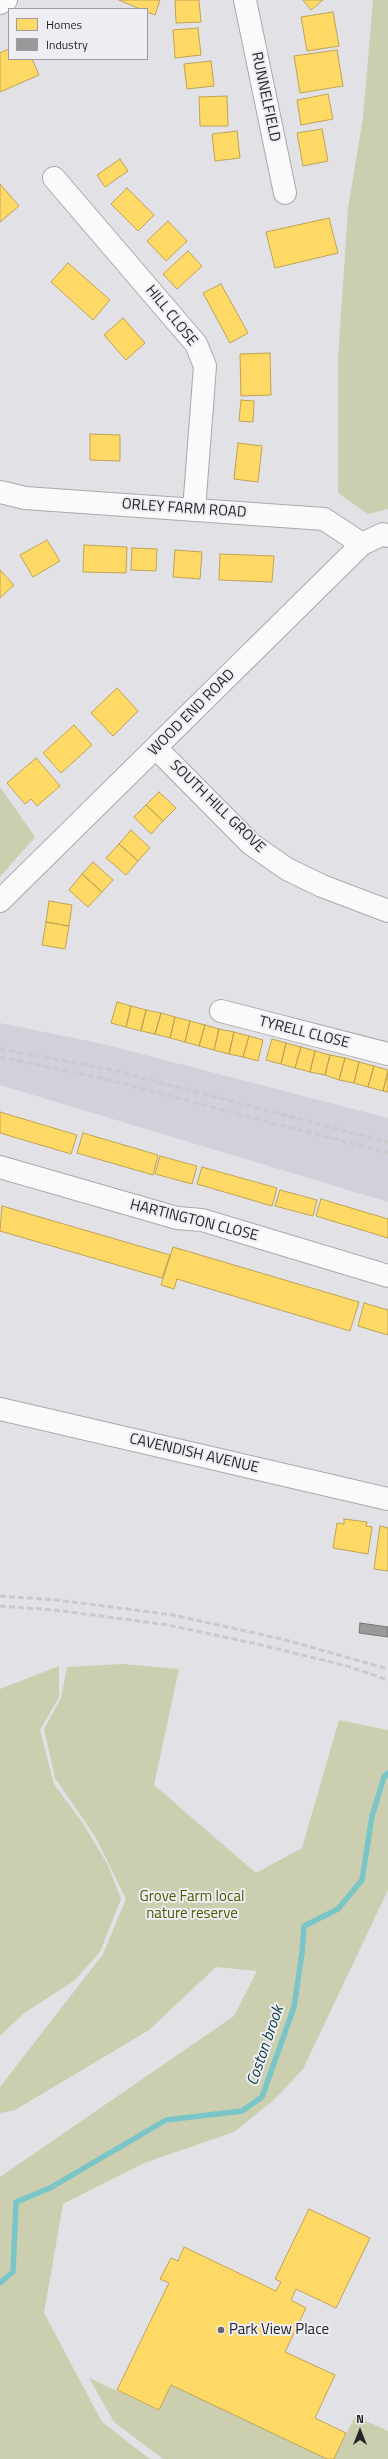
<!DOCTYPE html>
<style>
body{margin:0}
#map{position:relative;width:388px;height:2459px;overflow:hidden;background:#e2e1e6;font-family:"Titillium Web",sans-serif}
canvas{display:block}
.legend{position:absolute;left:8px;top:8px;width:140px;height:52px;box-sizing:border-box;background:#eeedf4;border:1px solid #9e9da3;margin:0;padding:5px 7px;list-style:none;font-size:12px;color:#262629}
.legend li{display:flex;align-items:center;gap:8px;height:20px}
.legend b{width:20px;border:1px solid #9e9da3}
.north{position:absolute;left:340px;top:2411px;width:40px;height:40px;-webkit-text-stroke:3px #eeedf4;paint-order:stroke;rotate:0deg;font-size:11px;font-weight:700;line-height:16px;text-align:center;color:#262629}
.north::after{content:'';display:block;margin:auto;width:14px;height:18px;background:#262629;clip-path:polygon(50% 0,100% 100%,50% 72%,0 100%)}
</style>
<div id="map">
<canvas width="388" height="2459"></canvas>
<ul class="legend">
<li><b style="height:11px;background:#ffd966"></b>Homes</li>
<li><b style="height:11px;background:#999"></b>Industry</li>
</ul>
<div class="north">N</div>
</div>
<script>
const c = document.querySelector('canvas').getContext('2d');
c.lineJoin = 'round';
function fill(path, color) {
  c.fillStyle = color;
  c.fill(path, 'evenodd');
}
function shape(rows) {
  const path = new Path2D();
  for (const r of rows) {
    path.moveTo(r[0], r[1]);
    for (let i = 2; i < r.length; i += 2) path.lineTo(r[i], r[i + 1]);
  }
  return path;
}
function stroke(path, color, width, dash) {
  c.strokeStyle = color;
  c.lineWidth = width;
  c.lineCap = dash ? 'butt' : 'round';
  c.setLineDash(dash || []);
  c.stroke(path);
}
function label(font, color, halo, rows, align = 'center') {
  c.font = font + ' "Titillium Web",sans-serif';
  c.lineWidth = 4;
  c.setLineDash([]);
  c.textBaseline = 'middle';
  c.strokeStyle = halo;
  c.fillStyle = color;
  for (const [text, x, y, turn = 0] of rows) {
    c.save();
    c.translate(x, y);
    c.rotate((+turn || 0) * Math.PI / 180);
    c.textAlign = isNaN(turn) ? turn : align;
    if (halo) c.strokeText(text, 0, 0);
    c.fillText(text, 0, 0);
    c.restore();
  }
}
fill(shape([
 [0,1023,103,1044,388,1118,388,1202,0,1085]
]), '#d2d1db');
fill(shape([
 [373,0,388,0,388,509,368,514,338,493,338,358,348,209,363,117],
 [0,787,35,837,0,877],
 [122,1664,179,1669,154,1785,256,1873,302,1848,339,1720,388,1730,388,1890,303,2069,275,2099,234,2132,144,2163,63,2204,44,2313,102,2422,150,2459,0,2459,0,2177,234,2016,257,1971,216,1967,149,2030,15,2110,0,2113,0,2087,103,1954,126,1899,96,1838,55,1778,44,1729,61,1698,67,1667],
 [59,1666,59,1697,40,1730,54,1784,82,1822,108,1865,121,1899,100,1952,74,1981,24,2013,0,2036,0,1689],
 [89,2378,158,2410,171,2385,327,2459,163,2459,114,2422],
 [355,2416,388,2431,388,2459,334,2459]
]), '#cbcfb0');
const homes = shape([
 [119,0,160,0,155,15,147,12,147,9,140,9,119,0],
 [175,0,199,0,201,22,176,23,175,0],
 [303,0,323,0,311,10,303,0],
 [333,12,339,46,307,51,301,17,333,12],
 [198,28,201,55,175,58,173,30,198,28],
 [9,49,9,59,32,59,39,75,0,92,0,53,9,49],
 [337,50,343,86,300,93,294,56,337,50],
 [211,61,214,86,187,89,184,64,211,61],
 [328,94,333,119,301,125,297,100,328,94],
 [227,96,228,126,200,126,199,97,227,96],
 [322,129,328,161,303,166,297,133,322,129],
 [237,131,240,158,215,161,212,134,237,131],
 [120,159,128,171,105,187,97,175,120,159],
 [0,184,19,206,0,222,0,184],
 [127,188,154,215,138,231,111,204,127,188],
 [329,218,338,253,275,268,266,232,329,218],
 [168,221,187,241,166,261,147,241,168,221],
 [188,251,202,266,177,289,163,274,188,251],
 [68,263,110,300,93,320,51,282,68,263],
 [221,284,248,333,230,343,203,293,221,284],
 [123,318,145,343,126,360,104,335,123,318],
 [270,353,271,395,241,396,240,354,270,353],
 [241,400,254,401,253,422,239,421,241,400],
 [90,434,120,435,120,461,90,460,90,434],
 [238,443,262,446,258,482,234,479,238,443],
 [47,540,60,561,33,577,20,555,47,540],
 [84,545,127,547,126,573,83,572,84,545],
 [132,548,157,549,156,571,131,570,132,548],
 [175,550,202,552,200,579,173,577,175,550],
 [220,554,274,556,272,582,219,580,220,554],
 [0,570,14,585,0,598,0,570],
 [117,688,138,711,113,736,91,713,117,688],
 [74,725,92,745,61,773,43,753,74,725],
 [36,758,60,786,37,806,31,799,25,804,7,783,36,758],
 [159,792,176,808,163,821,146,805,159,792],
 [146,805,163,821,151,834,134,817,146,805],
 [131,830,150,848,138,861,119,844,131,830],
 [119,844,138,861,126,875,106,858,119,844],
 [93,862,113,880,102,892,82,874,93,862],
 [82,874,102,892,88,907,69,890,82,874],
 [49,901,72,905,69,926,46,922,49,901],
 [46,922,69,926,65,949,42,945,46,922],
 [117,1002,131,1006,126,1027,111,1023,117,1002],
 [131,1006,146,1010,141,1031,126,1027,131,1006],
 [146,1010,161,1013,155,1034,141,1031,146,1010],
 [161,1013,175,1017,170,1038,155,1034,161,1013],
 [175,1017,190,1021,185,1042,170,1038,175,1017],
 [190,1021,205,1025,199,1046,185,1042,190,1021],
 [205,1025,219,1029,214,1050,199,1046,205,1025],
 [219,1029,234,1032,229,1054,214,1050,219,1029],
 [234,1032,249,1036,243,1057,229,1054,234,1032],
 [249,1036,263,1040,258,1061,243,1057,249,1036],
 [272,1039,286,1043,281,1064,266,1060,272,1039],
 [286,1043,301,1047,295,1068,281,1064,286,1043],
 [301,1047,315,1051,310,1072,295,1068,301,1047],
 [315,1051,330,1055,325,1075,310,1072,315,1051],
 [330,1055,345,1058,339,1080,325,1075,330,1055],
 [345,1058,359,1062,354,1083,339,1080,345,1058],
 [359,1062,374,1066,368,1087,354,1083,359,1062],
 [374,1066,388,1070,383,1091,368,1087,374,1066],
 [388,1073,388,1092,383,1091,388,1073],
 [0,1112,77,1135,71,1154,0,1133,0,1112],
 [83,1133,158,1155,153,1175,77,1153,83,1133],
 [160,1156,197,1166,192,1184,155,1174,160,1156],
 [202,1167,277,1188,272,1206,197,1184,202,1167],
 [280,1190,317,1200,313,1216,275,1206,280,1190],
 [321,1199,388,1219,388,1238,316,1216,321,1199],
 [2,1206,170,1255,162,1278,0,1231,2,1206],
 [173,1247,359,1302,350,1331,177,1279,174,1289,161,1285,173,1247],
 [364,1303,388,1310,388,1335,358,1326,364,1303],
 [344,1519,367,1522,366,1526,372,1527,368,1554,333,1548,337,1523,344,1524,344,1519],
 [380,1526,388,1528,388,1571,374,1569,380,1526],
 [309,2209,370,2238,336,2308,296,2289,291,2300,306,2308,285,2352,335,2375,315,2418,346,2433,334,2459,327,2459,171,2385,159,2410,117,2390,169,2283,160,2279,171,2258,178,2261,184,2247,276,2291,281,2282,275,2279,309,2209]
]);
fill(homes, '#ffd966');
stroke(homes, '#bea354', 1);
const industry = shape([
 [360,1623,388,1627,388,1637,359,1633,360,1623]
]);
fill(industry, '#999');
stroke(industry, '#767677', 1);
stroke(shape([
 [0,2283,13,2272,16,2202,50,2188,166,2120,242,2111,262,2097,294,2007,302,1953,304,1926,338,1909,362,1880,372,1816,384,1777,388,1773]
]), '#7ac5c8', 5.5);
const minor = shape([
 [245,0,285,193],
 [0,3,6,0],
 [54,178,196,344,205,366,194,510],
 [0,492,25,498,324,519,362,544],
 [156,748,251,844,287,869,322,886,388,911],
 [0,901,362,544,383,534,388,536],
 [221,1011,388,1054],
 [0,1167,177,1218,202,1220,388,1276],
 [0,1409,388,1499]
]);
stroke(minor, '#a9a8ac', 24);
stroke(minor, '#fbfafb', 22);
stroke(shape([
 [0,1049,108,1069,388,1142],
 [0,1057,105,1079,388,1153],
 [0,1596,57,1600,173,1615,286,1640,388,1669],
 [0,1606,55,1610,168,1625,257,1644,347,1666,388,1680]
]), '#cacacb', 3, [6, 3]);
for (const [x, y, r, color] of [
 [221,2330,4,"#68676b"]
]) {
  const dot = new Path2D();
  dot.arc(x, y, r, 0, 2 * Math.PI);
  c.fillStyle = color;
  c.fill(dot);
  stroke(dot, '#eeedf4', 1.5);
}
label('15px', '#262629', '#eeedf4', [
 ["RUNNELFIELD",265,97,78],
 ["HILL CLOSE",171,316,51],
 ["ORLEY FARM ROAD",184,509,4],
 ["WOOD END ROAD",192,713,-45],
 ["SOUTH HILL GROVE",217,807,44],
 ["TYRELL CLOSE",304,1033,14],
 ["HARTINGTON CLOSE",194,1221,14],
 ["CAVENDISH AVENUE",194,1454,13]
]);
label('15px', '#535b00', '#eeedf4', [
 ["Grove Farm local",192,1897],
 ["nature reserve",192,1914]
]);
label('15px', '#262629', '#eeedf4', [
 ["Park View Place",229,2330]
], 'left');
label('italic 16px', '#073b3c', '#eeedf4', [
 ["Coston brook",266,2046,-71]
]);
</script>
